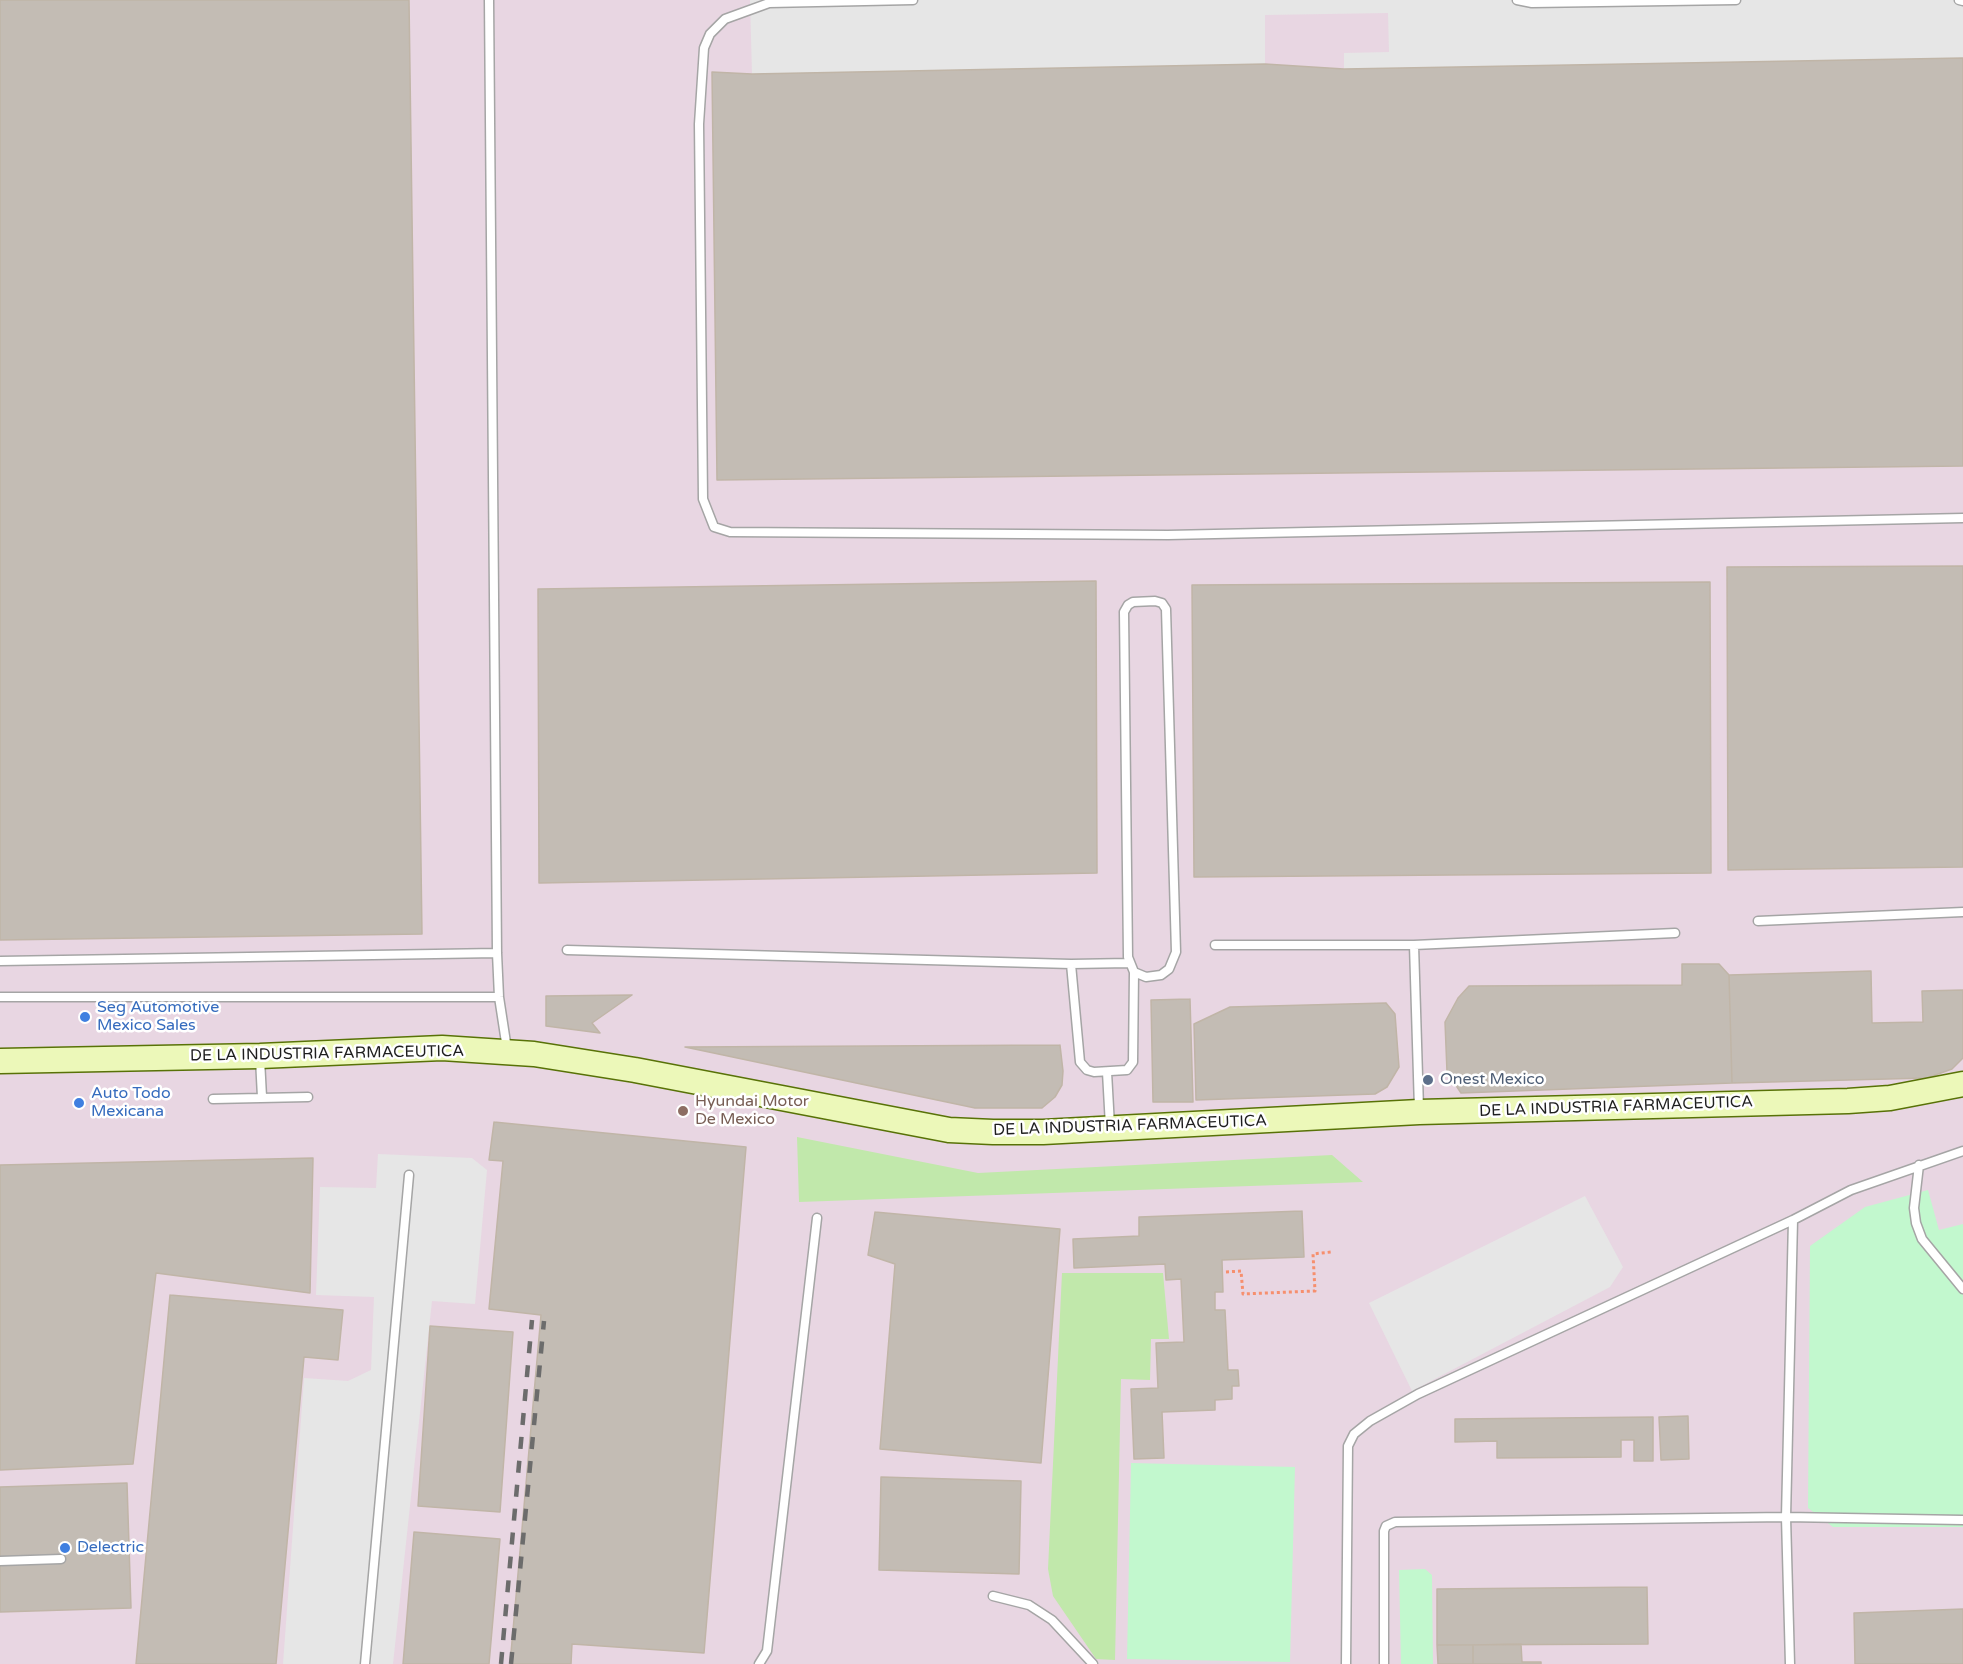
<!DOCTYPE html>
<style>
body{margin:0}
canvas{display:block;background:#efede4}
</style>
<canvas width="1963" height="1664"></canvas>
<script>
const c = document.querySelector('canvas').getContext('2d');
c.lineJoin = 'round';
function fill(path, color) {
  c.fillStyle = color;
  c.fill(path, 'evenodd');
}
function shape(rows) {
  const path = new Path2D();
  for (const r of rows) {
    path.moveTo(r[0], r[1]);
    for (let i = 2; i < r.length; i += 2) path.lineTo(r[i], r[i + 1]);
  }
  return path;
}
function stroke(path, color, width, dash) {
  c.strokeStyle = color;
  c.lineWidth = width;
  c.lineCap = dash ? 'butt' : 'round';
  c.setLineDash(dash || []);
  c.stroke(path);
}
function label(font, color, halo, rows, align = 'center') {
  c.font = font + ' "Varela Round",sans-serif';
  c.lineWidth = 5;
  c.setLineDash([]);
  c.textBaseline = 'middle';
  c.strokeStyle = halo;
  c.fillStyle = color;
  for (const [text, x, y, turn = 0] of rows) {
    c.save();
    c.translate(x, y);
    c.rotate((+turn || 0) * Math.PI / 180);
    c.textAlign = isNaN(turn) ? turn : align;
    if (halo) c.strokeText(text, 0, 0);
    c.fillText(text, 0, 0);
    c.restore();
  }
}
fill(shape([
 [0,0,1963,0,1963,1664,0,1664]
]), '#e8d6e2');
fill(shape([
 [797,1137,978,1173,1332,1155,1363,1182,799,1202],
 [1062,1273,1163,1273,1169,1339,1151,1339,1150,1380,1121,1379,1115,1660,1096,1659,1053,1596,1048,1569]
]), '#c1e8ab');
fill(shape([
 [1928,1190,1939,1230,1963,1224,1963,1527,1833,1527,1808,1508,1810,1246,1865,1207],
 [1131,1463,1295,1467,1290,1662,1127,1659],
 [1425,1569,1432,1575,1433,1664,1401,1664,1399,1570]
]), '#c2f8ce');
fill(shape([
 [750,0,1963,0,1963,58,1344,69,1344,53,1389,52,1388,13,1265,15,1265,64,752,74],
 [378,1154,472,1158,487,1170,475,1304,432,1301,393,1664,283,1664,304,1378,348,1381,371,1370,374,1297,316,1295,320,1187,376,1188],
 [1585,1196,1623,1267,1610,1287,1412,1391,1369,1303]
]), '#e6e6e6');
const building = shape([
 [0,0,409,0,422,934,0,940,0,0],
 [1963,58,1963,466,717,480,712,72,752,74,1265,64,1344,69,1963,58],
 [1963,566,1963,867,1728,870,1727,567,1963,566],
 [1096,581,1097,873,539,883,538,589,1096,581],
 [1710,582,1711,873,1194,877,1192,585,1710,582],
 [1682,964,1719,964,1729,975,1732,1083,1461,1093,1447,1072,1445,1022,1458,998,1469,986,1682,985,1682,964],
 [1871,971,1872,1023,1923,1022,1922,991,1963,990,1963,1058,1952,1069,1927,1078,1732,1083,1729,975,1871,971],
 [632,995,592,1023,600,1033,546,1026,546,996,632,995],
 [1190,999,1193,1102,1153,1102,1151,1000,1190,999],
 [1386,1003,1395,1014,1399,1067,1387,1087,1375,1094,1196,1100,1194,1024,1230,1007,1386,1003],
 [1060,1045,1063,1071,1062,1085,1055,1097,1042,1108,975,1108,685,1047,1060,1045],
 [494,1122,746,1147,704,1653,572,1644,571,1664,510,1664,541,1315,489,1309,503,1161,489,1160,494,1122],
 [313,1158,310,1293,156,1273,133,1464,0,1470,0,1165,313,1158],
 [1302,1211,1304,1257,1222,1260,1223,1292,1215,1292,1215,1310,1225,1310,1228,1370,1238,1370,1239,1386,1232,1386,1232,1399,1215,1400,1215,1410,1162,1412,1164,1458,1134,1459,1131,1389,1158,1388,1156,1343,1184,1342,1181,1279,1166,1280,1165,1264,1074,1268,1073,1239,1139,1236,1139,1217,1302,1211],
 [875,1212,1060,1229,1041,1463,880,1449,895,1264,868,1255,875,1212],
 [170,1295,343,1310,338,1360,304,1357,276,1664,136,1664,170,1295],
 [430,1326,513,1332,500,1512,418,1506,430,1326],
 [1688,1416,1689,1459,1661,1460,1659,1417,1688,1416],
 [1653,1417,1653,1461,1634,1461,1634,1440,1621,1440,1621,1457,1497,1458,1497,1441,1455,1442,1455,1419,1653,1417],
 [881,1477,1021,1481,1019,1574,879,1570,881,1477],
 [127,1483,131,1608,0,1612,0,1487,127,1483],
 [414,1532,500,1539,489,1664,403,1664,414,1532],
 [1647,1587,1648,1644,1437,1645,1437,1589,1647,1587],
 [1963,1609,1963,1664,1855,1664,1854,1613,1963,1609],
 [1521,1644,1522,1662,1541,1662,1541,1664,1473,1664,1473,1645,1521,1644],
 [1437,1645,1473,1645,1473,1664,1438,1664,1437,1645]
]);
fill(building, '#c3bcb4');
stroke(building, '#c0b5a7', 1.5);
const lane = shape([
 [489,0,497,953,499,997,507,1049],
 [913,0,769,3,725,19,710,34,704,48,699,124,703,499,714,527,730,532,1168,535,1963,518],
 [1517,0,1532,3,1736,0],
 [1959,0,1963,1],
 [1758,921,1963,912],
 [1215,945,1414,945,1675,933],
 [1414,945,1419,1109],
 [567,950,1071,964],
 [0,961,497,953],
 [1129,963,1071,964,1080,1062,1087,1070,1094,1072,1127,1070,1133,1062,1134,972,1128,957,1124,612,1128,605,1133,602,1155,601,1162,603,1166,609,1176,952,1169,969,1161,975,1146,977,1134,972],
 [0,997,499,997],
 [260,1059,262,1097],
 [1107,1072,1110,1126],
 [213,1099,308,1097],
 [1919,1165,1914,1208,1916,1223,1922,1239,1963,1289],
 [0,1561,61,1559],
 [993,1596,1029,1605,1052,1620,1093,1664],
 [365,1664,409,1175],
 [759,1664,767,1651,817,1218],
 [1346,1664,1348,1446,1354,1434,1370,1421,1418,1394,1793,1220,1851,1190,1963,1151],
 [1384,1664,1384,1531,1386,1526,1395,1522,1786,1517,1963,1520],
 [1790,1664,1786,1517,1793,1220]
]);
const secondary = shape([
 [0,1061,260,1056,442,1048,534,1054,635,1070,949,1130,993,1132,1043,1132,1419,1112,1848,1101,1890,1098,1963,1084]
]);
stroke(lane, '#a5a5a5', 11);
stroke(secondary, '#587207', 27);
stroke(shape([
 [1226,1272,1241,1271,1243,1294,1315,1291,1313,1254,1331,1252]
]), '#f68f6e', 3, [3, 3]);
stroke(lane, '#fff', 8);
stroke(secondary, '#ecf8b9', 24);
stroke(shape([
 [501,1664,532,1320],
 [511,1664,544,1321]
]), '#6c6c6c', 4.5, [12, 12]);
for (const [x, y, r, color] of [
 [85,1017,6,"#3f7fe0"],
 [1428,1080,6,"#5c6f8a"],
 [79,1103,6,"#3f7fe0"],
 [683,1111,6,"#8d6e63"],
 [65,1548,6,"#3f7fe0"]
]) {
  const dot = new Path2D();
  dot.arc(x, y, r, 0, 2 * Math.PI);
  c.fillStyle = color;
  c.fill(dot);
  stroke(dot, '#fff', 2);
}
label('16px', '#366cbe', '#fff', [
 ["Seg Automotive",97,1008],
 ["Mexico Sales",97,1026],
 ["Auto Todo",91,1094],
 ["Mexicana",91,1112],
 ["Delectric",77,1548]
], 'left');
label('16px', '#1e1e1e', '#fff', [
 ["DE LA INDUSTRIA FARMACEUTICA",327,1054,-1],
 ["DE LA INDUSTRIA FARMACEUTICA",1616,1107,-2],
 ["DE LA INDUSTRIA FARMACEUTICA",1130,1126,-2]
]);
label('16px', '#4e5e75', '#fff', [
 ["Onest Mexico",1440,1080]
], 'left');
label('16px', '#785e54', '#fff', [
 ["Hyundai Motor",695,1102],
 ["De Mexico",695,1120]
], 'left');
</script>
